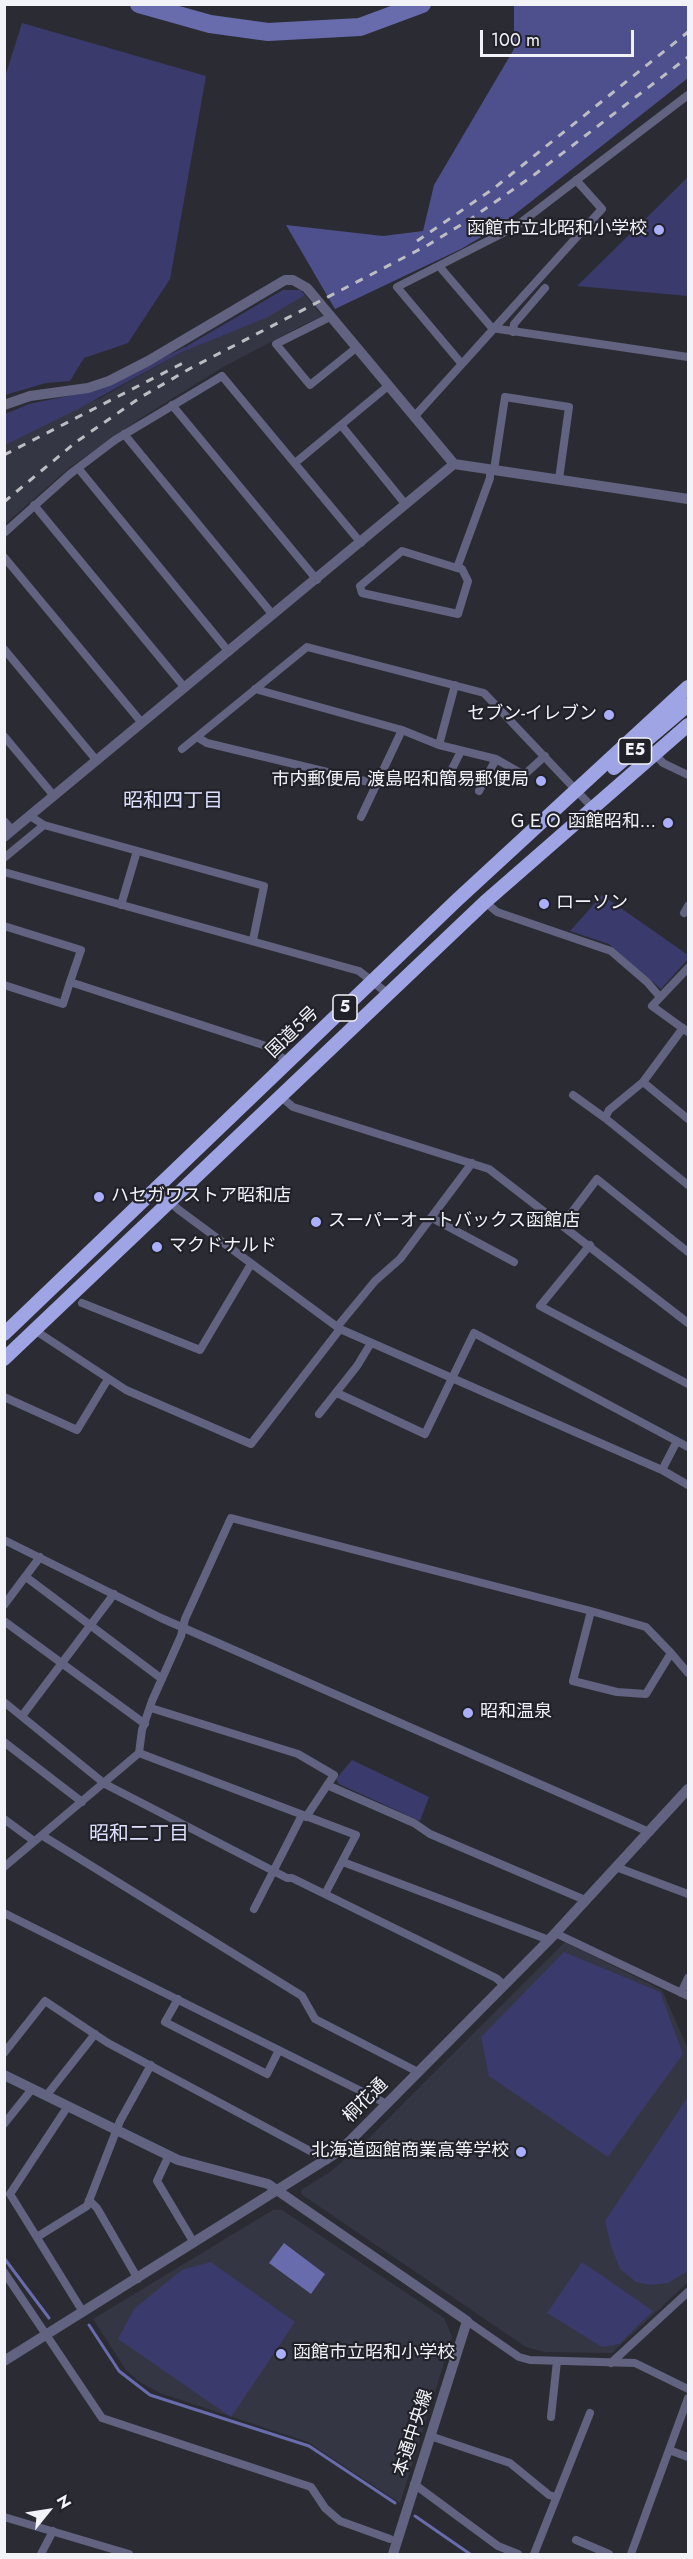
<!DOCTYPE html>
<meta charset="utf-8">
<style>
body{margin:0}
#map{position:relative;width:693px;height:2559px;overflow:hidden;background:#2b2c33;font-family:Jost,sans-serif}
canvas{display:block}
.frame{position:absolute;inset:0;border:6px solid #f2f3f8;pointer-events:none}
.north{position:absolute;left:18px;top:2481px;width:60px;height:60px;-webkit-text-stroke:4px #212229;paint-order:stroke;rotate:60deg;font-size:16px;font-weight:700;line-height:24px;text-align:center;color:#f2f3f8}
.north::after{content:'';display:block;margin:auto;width:21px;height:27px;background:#f2f3f8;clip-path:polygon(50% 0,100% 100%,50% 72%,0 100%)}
.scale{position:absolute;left:480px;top:30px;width:154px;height:27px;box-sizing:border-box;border:3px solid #f2f3f8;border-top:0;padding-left:8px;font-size:18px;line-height:21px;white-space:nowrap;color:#f2f3f8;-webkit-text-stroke:4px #212229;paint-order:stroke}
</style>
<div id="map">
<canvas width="693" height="2559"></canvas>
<div class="frame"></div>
<div class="north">N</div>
<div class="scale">100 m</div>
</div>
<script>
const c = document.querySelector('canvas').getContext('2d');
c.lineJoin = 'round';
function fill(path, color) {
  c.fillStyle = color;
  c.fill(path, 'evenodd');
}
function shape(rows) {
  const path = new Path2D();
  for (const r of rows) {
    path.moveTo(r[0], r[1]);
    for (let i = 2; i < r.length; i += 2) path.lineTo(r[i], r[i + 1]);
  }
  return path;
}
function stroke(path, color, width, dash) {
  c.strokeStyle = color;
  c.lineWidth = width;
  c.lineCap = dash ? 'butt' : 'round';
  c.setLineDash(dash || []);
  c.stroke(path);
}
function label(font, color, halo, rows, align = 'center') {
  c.font = font + ' Jost,"Noto Sans JP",sans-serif';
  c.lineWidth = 4.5;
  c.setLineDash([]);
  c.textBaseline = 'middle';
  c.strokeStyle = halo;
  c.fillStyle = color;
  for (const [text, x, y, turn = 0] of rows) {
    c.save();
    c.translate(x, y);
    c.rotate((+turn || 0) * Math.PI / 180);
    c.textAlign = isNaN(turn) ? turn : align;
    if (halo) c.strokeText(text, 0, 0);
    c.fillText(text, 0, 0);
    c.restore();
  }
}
fill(shape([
 [305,295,322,316,319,319,307,323,223,367,144,416,69,468,5,524,5,434,36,416,99,399,182,352],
 [565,1942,662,1990,688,2049,688,2282,612,2353,545,2352,526,2347,301,2194,301,2190,330,2172,363,2144],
 [273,2210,282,2210,444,2318,452,2337,400,2503,308,2442,160,2393,140,2382,126,2370,93,2319]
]), '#353643');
fill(shape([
 [22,23,206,76,170,279,128,343,84,358,70,381,46,383,5,395,4,80],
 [688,177,688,296,577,286],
 [283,290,300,290,305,295,268,317,182,352,76,410,5,445,5,414,29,404,97,390,187,346],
 [602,895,688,955,688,959,661,989,609,944,570,931],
 [352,1760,429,1797,420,1821,339,1784,336,1779],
 [564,1952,660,1992,683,2054,608,2157,489,2076,481,2037],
 [688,2097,688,2271,668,2283,650,2285,636,2282,620,2269,611,2246,605,2221],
 [211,2262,295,2322,231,2417,118,2339,134,2309,182,2270],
 [582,2262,653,2311,619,2344,602,2347,547,2313]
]), '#3a3a6d');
fill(shape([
 [514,5,688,5,688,78,500,226,461,249,335,309,286,225,383,236,423,231,434,185,514,49]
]), '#4e4f8d');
fill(shape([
 [284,2243,325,2274,311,2294,269,2263]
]), '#686bac');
stroke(shape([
 [4,2258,49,2318],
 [89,2325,119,2371,150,2395,309,2446,395,2503],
 [415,2516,470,2554]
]), '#686bac', 3);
stroke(shape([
 [139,4,210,24,268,32,360,27,422,4]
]), '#686bac', 18);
stroke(shape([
 [439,266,492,328,688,357],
 [330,317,276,344,310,385,356,348],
 [513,332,514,324,545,288],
 [461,363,397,287,515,227,688,95],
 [172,405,317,580],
 [414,417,602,209,576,180],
 [341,425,406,505],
 [124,434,273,615],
 [295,463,388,386],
 [78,468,229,652],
 [494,470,505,397,569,407,559,479],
 [34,505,185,688],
 [4,533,70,474,115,440,222,376,361,543],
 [4,557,142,723],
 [457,568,402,551,360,586,362,593,458,614,468,581,462,569,457,568,490,478,490,469],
 [4,649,97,761],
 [255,689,402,730,439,745,496,759,524,775,545,756],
 [4,736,54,796],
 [197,737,207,743,377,784],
 [645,743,663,763,688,775],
 [439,745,455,685],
 [182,749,307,647,484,693,593,808],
 [449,775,461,751],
 [479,791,496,759],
 [30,816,44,825,264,886,253,940],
 [361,817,402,730],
 [4,821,12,830],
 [4,858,44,825],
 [4,872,359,971,387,993],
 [485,902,497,912,611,951,647,982,660,997],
 [121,905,137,851],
 [684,913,688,906],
 [4,926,81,950,70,982],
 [688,968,652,1006,688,1032],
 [4,985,63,1004,70,982,266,1046,288,1062],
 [683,1028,643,1082,609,1110,605,1118,688,1185],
 [643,1082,688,1119],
 [573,1095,605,1118],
 [280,1096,293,1107,489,1169,688,1323],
 [157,1190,179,1210,340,1329,662,1470,688,1485],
 [432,1218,514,1262],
 [563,1224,597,1179,688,1252],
 [590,1245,540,1306,688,1384],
 [82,1303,200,1350,251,1264],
 [337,1327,375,1281,400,1259,472,1163],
 [36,1331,126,1390,251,1444,340,1329],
 [337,1393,425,1434,474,1333,688,1447],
 [4,1397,77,1430,108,1379],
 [319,1414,357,1366,371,1343],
 [662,1470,677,1441],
 [4,1540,161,1618,649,1832],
 [26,1577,162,1679],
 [4,1605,40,1557],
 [4,1621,145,1724],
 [671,1653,688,1673],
 [4,1702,105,1784,287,1878,292,1878,496,1978,504,1985],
 [151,1708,298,1754,334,1775,306,1817],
 [22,1716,114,1594],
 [4,1742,82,1802],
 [139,1753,356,1835,325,1894],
 [327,1785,414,1823,430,1834,585,1900],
 [4,1819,34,1841],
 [43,1836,302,1996,315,2019,418,2072],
 [343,1862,549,1940],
 [4,1867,139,1753,142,1730,152,1701,181,1636,185,1619,231,1518,591,1611,646,1627,671,1653,646,1694,617,1692,573,1681,591,1611],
 [616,1867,688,1894],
 [254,1909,302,1815],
 [4,1913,387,2104],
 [555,1933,688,1996],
 [681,1993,688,1978],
 [178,1999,165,2022,267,2074,279,2050],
 [4,2053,45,2001,108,2043,327,2160],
 [46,2096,95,2034],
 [68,2106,10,2194,83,2312],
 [4,2124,32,2089],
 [169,2155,157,2181,194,2243],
 [89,2200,97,2208,138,2279],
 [37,2237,87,2206,120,2121,151,2065],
 [4,2272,102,2418,311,2487,325,2508,340,2521,390,2539],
 [467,2321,519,2357,530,2360,635,2363,688,2389],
 [611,2363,688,2292],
 [551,2417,557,2361],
 [430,2436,510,2463,549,2495,556,2497],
 [669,2450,688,2457],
 [414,2484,498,2546,518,2554],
 [4,2517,129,2554],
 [576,2540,609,2554],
 [41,2554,53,2531],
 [534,2554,590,2413],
 [631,2554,688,2398]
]), '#616380', 8);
stroke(shape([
 [4,405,30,396,88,388,109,381,148,361,285,280,293,280,307,288,454,464,688,499],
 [4,837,454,464],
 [4,2075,178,2160,268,2184,467,2321,393,2554],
 [4,2361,341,2150,549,1940,688,1789]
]), '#616380', 10);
stroke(shape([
 [614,768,688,705],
 [4,1334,457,900,688,687],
 [4,1359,485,902,688,725]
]), '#9fa4e4', 14);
stroke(shape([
 [417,241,493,189,688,32],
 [4,455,183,363],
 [4,502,76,442,141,397,191,368,428,245,472,218,534,175,688,57]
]), '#bcbdc3', 3, [8, 8]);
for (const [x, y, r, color] of [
 [659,230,6,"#abaffb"],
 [609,715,6,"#abaffb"],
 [541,781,6,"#abaffb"],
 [668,823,6,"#abaffb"],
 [544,904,6,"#abaffb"],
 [99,1197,6,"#abaffb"],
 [316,1222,6,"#abaffb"],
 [157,1247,6,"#abaffb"],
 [468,1713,6,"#abaffb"],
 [521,2152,6,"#abaffb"],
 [281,2354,6,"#abaffb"]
]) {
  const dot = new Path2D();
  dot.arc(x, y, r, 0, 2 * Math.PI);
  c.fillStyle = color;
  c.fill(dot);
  stroke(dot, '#212229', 2);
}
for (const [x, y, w] of [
 [635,751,33],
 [345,1008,24]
]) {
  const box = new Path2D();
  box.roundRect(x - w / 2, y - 13, w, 26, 4.5);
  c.fillStyle = '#212229';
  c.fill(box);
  stroke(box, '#f2f3f8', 1.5);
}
label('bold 16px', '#f2f3f8', null, [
 ["E5",635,751],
 ["5",345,1008]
]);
label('18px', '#f2f3f8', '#212229', [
 ["函館市立北昭和小学校",647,230,"right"],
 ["セブン-イレブン",597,715,"right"],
 ["市内郵便局 渡島昭和簡易郵便局",529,781,"right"],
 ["ＧＥＯ 函館昭和…",656,823,"right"],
 ["ローソン",556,904],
 ["ハセガワストア昭和店",111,1197],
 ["スーパーオートバックス函館店",328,1222],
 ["マクドナルド",169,1247],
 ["昭和温泉",480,1713],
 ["北海道函館商業高等学校",509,2152,"right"],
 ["函館市立昭和小学校",293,2354]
], 'left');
label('18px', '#f2f3f8', '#212229', [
 ["国道5号",293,1033,-44],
 ["桐花通",366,2101,-45],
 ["本通中央線",414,2433,-72]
]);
label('20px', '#dde0fd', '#212229', [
 ["昭和四丁目",173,802],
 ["昭和二丁目",139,1835]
]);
</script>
